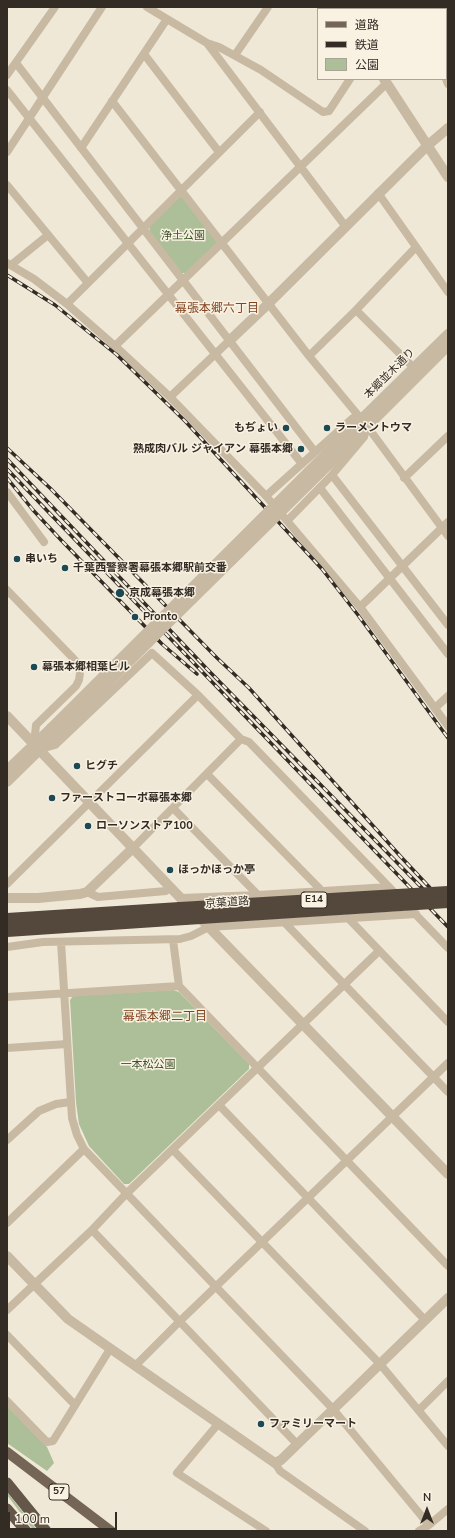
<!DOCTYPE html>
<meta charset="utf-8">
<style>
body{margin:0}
#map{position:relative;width:455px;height:1538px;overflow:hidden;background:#f0e8d7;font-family:"Nunito Sans","Noto Sans JP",sans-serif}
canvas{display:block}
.frame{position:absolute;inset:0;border:8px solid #332c25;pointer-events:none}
.legend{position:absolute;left:317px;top:8px;width:130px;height:72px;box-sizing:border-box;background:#f9f2e3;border:1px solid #aaa397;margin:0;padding:5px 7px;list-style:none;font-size:12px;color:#332c25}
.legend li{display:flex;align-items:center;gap:8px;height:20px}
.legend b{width:20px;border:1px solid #aaa397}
.north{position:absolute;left:407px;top:1490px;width:40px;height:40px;-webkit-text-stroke:3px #f9f2e3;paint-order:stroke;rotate:0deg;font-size:11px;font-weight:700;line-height:16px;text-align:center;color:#332c25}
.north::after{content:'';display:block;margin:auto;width:14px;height:18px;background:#332c25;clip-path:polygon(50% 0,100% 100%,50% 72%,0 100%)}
.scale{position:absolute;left:8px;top:1512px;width:109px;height:18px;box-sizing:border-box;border:2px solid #332c25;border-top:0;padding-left:5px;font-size:12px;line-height:14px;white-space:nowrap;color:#332c25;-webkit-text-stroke:3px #f9f2e3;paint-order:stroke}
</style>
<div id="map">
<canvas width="455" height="1538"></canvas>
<div class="frame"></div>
<ul class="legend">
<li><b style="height:5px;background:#756556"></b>道路</li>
<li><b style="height:5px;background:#332c25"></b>鉄道</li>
<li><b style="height:11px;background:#acbf98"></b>公園</li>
</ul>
<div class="north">N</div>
<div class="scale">100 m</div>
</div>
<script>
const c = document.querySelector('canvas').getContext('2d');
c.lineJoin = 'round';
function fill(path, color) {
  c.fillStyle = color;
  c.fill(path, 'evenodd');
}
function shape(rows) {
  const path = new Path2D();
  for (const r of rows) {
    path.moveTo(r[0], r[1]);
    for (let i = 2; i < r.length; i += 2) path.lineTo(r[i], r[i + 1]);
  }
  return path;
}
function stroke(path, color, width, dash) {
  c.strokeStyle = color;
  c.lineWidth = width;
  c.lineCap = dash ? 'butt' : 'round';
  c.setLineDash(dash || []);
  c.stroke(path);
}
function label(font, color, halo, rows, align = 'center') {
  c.font = font + ' "Nunito Sans","Noto Sans JP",sans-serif';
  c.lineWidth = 3;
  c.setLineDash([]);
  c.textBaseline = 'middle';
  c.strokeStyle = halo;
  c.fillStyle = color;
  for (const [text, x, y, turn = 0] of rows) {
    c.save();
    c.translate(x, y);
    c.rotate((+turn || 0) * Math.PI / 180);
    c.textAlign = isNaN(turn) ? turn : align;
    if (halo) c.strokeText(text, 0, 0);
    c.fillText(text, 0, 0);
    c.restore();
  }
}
fill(shape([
 [178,197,183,197,216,240,216,245,186,273,180,273,150,233,149,226],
 [173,990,179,992,249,1064,249,1069,129,1184,124,1184,89,1146,79,1124,76,1102,70,1000,73,996],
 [7,1406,47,1447,54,1463,47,1471,7,1443],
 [7,1492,38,1531,34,1531,7,1495]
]), '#acbf98');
stroke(shape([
 [147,7,207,43,219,47,261,70,323,112,329,111,350,79],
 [416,7,417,9],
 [399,9,402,7],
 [207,43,346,227],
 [144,54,219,152],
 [235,55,268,7],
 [16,63,315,452],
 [7,75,55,7],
 [446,79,448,84],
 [7,90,302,464],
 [112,101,309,356,367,426,448,536],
 [81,148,167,19],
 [7,152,102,7],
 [7,185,88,283],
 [378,193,448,292],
 [7,263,34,279,67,304,115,346,170,397,266,496,360,607,448,726],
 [11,265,48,235],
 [67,304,260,112],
 [356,310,414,368],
 [115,346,387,83],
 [309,356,356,310,416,247],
 [170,397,229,341],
 [332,475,448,625],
 [404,478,448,436],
 [320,488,448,654],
 [7,492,44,542],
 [266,496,353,418,361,419],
 [287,521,332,475,364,437,366,429],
 [7,590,71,656,78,664,80,673,79,680,76,686,36,725,34,744],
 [360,607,448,522],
 [435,708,448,696],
 [41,749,55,745,152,653,198,695,241,739,249,742,448,948],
 [207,774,322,891],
 [173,808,258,895],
 [133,848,241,739],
 [7,884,198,695],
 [87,892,98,897,166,891,170,887],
 [181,898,258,895,389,887],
 [348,918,448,1022],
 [284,922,448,1092],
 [173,940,179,986,448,1266],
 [61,942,72,1118,77,1135,84,1149,333,1409,429,1525],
 [7,947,43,942,180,939,191,936,209,927,416,914],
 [7,997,179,986],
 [7,1048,67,1044],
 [219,1105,425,1320],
 [7,1140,39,1111,56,1104,70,1102],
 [173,1150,380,1364,448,1446],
 [7,1223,84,1149],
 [92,1230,297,1444],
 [7,1310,92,1230,126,1194,379,951],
 [7,1335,75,1405],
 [135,1366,179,1322,448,1063],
 [7,1401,47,1442,53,1441,110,1349],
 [419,1410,448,1381],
 [218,1424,177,1473,266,1531],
 [275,1463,280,1471,365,1531],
 [419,1531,429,1525,448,1509]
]), '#c8b9a3', 8);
stroke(shape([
 [331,7,332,9],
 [384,79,448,177],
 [229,341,269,303,427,146,448,128],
 [349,431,448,334],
 [355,439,448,346],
 [7,716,170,887,448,1174],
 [7,770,51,728],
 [7,782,56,734],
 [7,898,38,898,80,894,87,892,133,848],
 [7,1256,68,1319,272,1461,275,1463,281,1460,448,1298]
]), '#c8b9a3', 10);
stroke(shape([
 [7,1452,111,1531]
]), '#756556', 10);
stroke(shape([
 [7,1483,46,1531],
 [7,1509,26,1531]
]), '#645649', 11);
stroke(shape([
 [7,919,180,908],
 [7,931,185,919]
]), '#54473c', 12);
const rail = shape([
 [7,275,55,305,117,355,185,421,322,569,358,615,448,738],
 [7,448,51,489,217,658,249,688,402,858,448,907],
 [7,459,208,670,423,889],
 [7,469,448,927],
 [7,478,33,510,61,540,162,644,197,674]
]);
stroke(rail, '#332c25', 3.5);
stroke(rail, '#f9f2e3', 2, [6]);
stroke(shape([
 [51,728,349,431],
 [56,734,355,439]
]), '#c8b9a3', 10);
stroke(shape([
 [180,908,448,892],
 [185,919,448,902]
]), '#54473c', 12);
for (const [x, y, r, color] of [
 [286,428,4,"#1b4954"],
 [327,428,4,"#1b4954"],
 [301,449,4,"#1b4954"],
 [17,559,4,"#1b4954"],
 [65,568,4,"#1b4954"],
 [120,593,5,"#1b4954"],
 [135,617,4,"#1b4954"],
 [34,667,4,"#1b4954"],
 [77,766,4,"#1b4954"],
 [52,798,4,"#1b4954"],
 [88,826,4,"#1b4954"],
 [170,870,4,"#1b4954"],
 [261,1424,4,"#1b4954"]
]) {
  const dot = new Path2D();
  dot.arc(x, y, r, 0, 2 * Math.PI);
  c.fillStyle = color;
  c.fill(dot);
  stroke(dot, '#f9f2e3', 1.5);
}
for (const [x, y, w] of [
 [314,900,26],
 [59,1492,20]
]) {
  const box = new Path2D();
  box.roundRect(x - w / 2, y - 8, w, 16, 3);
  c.fillStyle = '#f9f2e3';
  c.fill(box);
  stroke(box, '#332c25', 1);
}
label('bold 10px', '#332c25', null, [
 ["E14",314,900],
 ["57",59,1492]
]);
label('11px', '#3d5129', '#f9f2e3', [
 ["浄土公園",183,236],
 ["一本松公園",148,1065]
]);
label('11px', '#332c25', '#f9f2e3', [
 ["本郷並木通り",390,374,-45],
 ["京葉道路",227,903,-4]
]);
label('bold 11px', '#332c25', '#f9f2e3', [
 ["もぢょい",278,428,"right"],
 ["ラーメントウマ",335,428],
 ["熟成肉バル ジャイアン 幕張本郷",293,449,"right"],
 ["串いち",25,559],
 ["千葉西警察署幕張本郷駅前交番",73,568],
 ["京成幕張本郷",129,593],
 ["Pronto",143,617],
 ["幕張本郷相葉ビル",42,667],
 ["ヒグチ",85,766],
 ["ファーストコーポ幕張本郷",60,798],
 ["ローソンストア100",96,826],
 ["ほっかほっか亭",178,870],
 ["ファミリーマート",269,1424]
], 'left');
label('12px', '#82441f', '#f9f2e3', [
 ["幕張本郷六丁目",217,309],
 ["幕張本郷二丁目",165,1017]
]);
</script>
